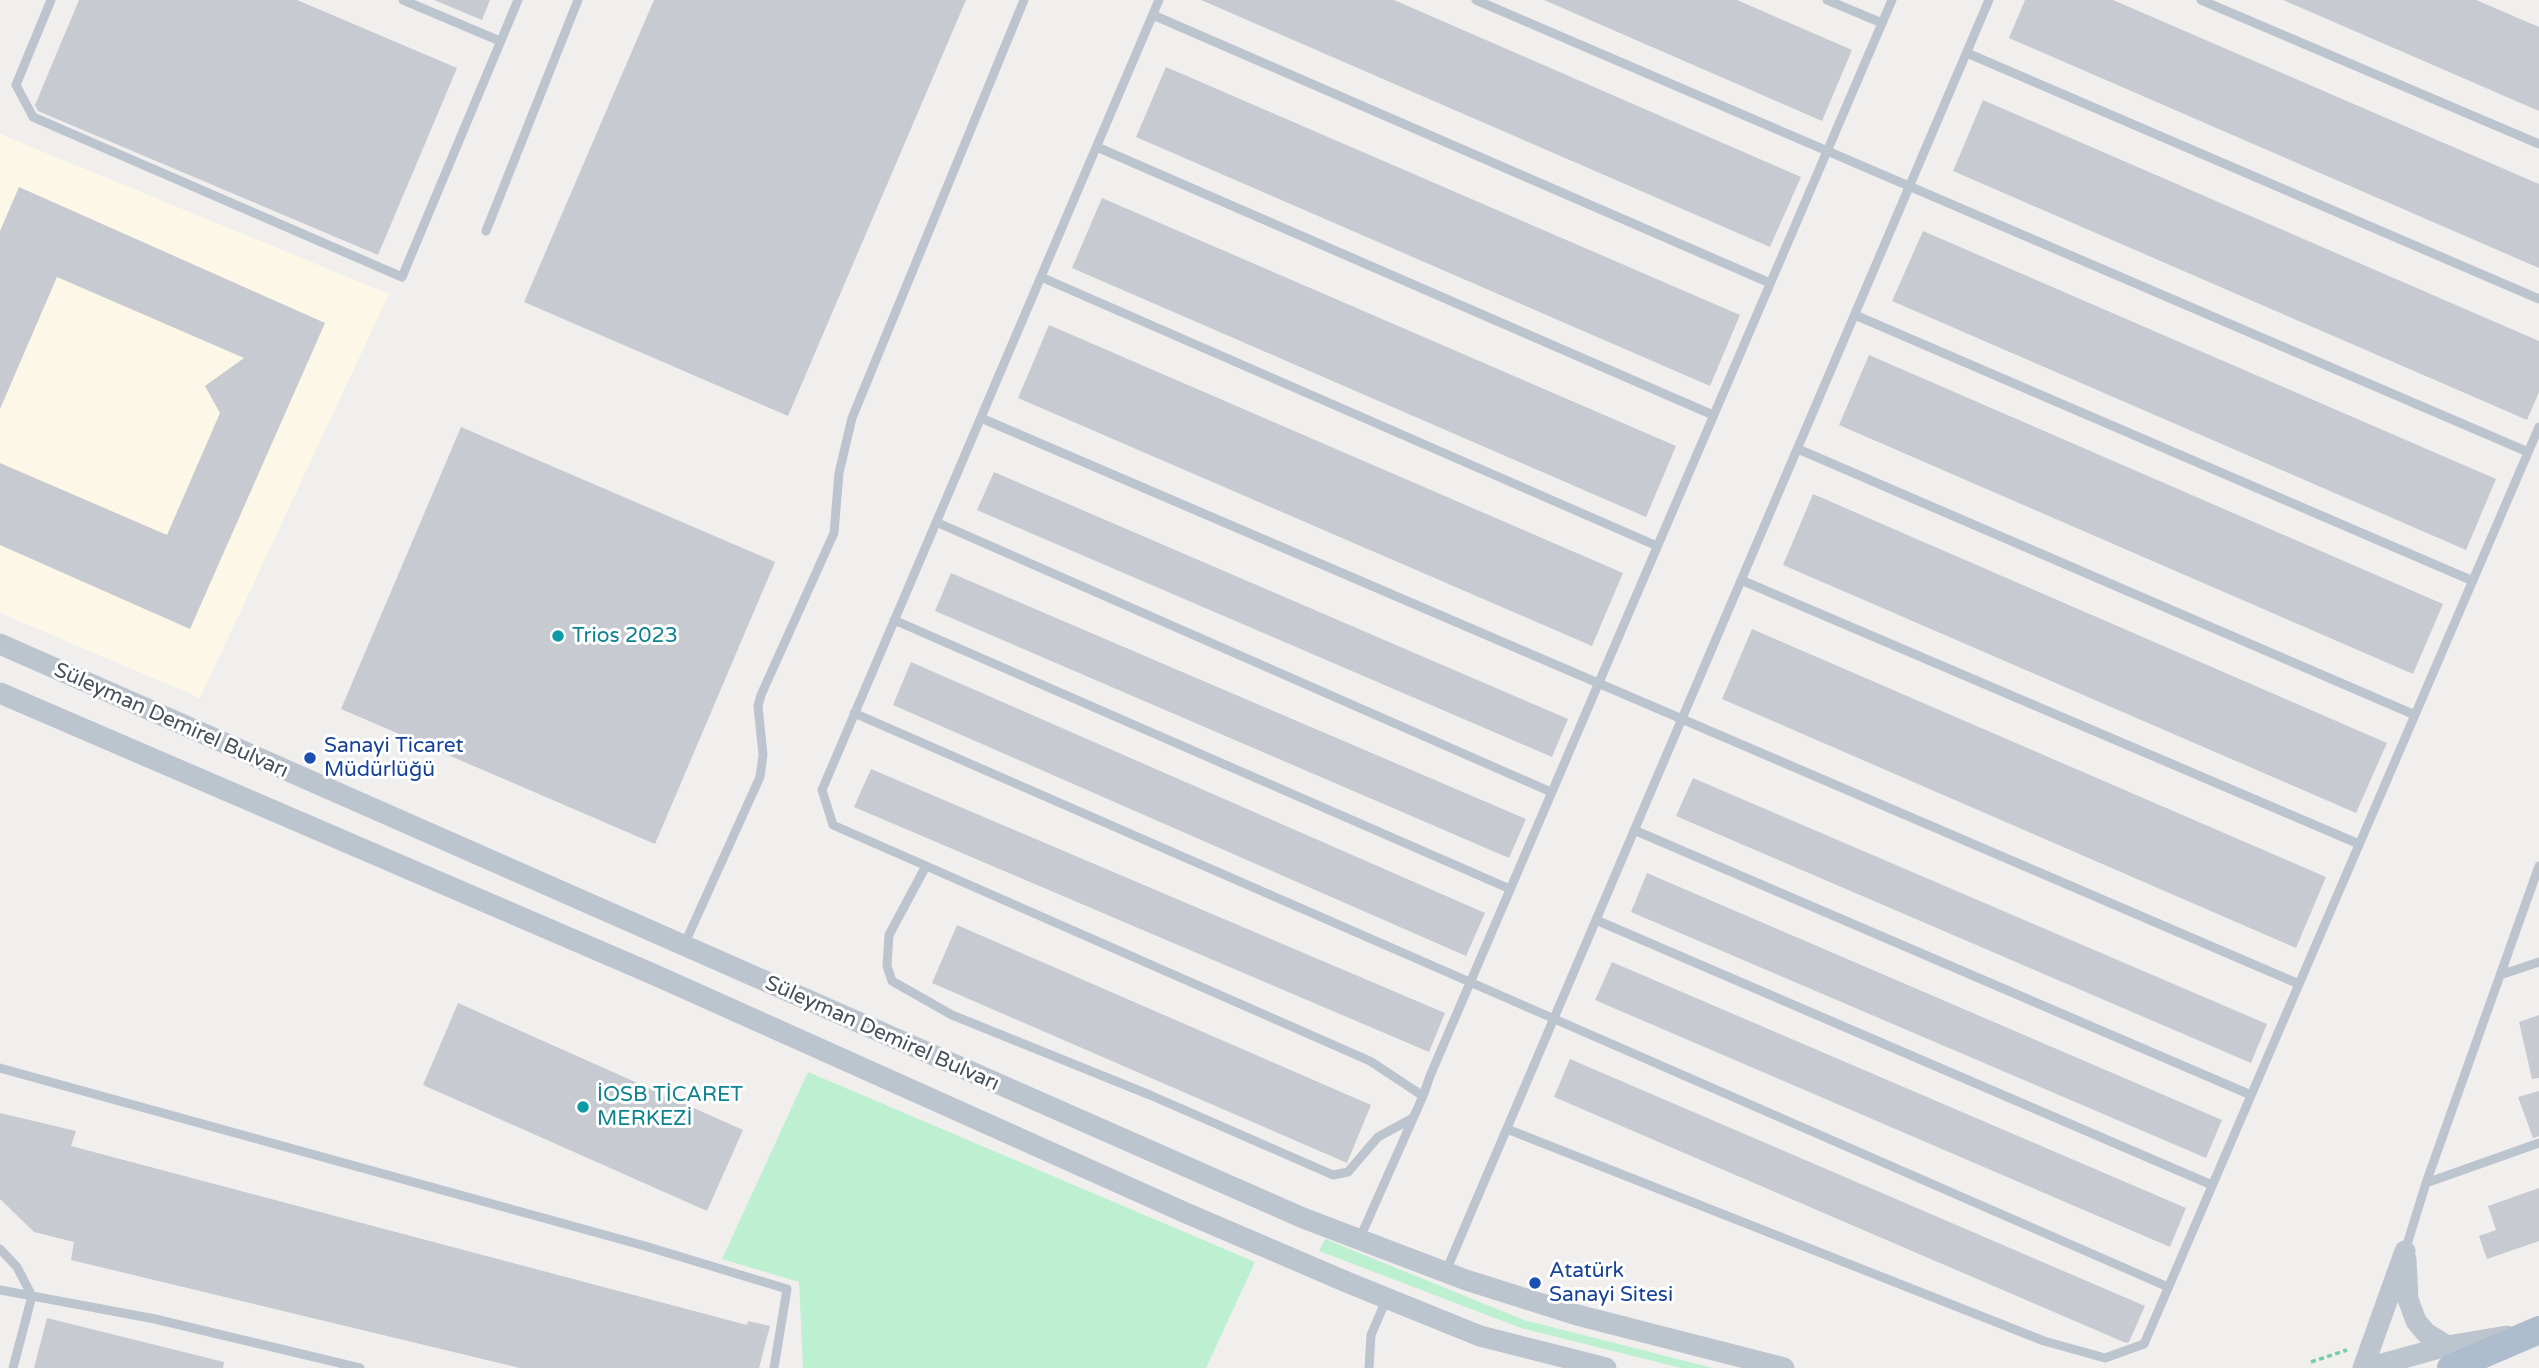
<!DOCTYPE html>
<meta charset="utf-8">
<style>
body{margin:0}
canvas{display:block;background:#f1eeee}
</style>
<canvas width="2539" height="1368"></canvas>
<script>
const c = document.querySelector('canvas').getContext('2d');
c.lineJoin = 'round';
function fill(path, color) {
  c.fillStyle = color;
  c.fill(path, 'evenodd');
}
function shape(rows) {
  const path = new Path2D();
  for (const r of rows) {
    path.moveTo(r[0], r[1]);
    for (let i = 2; i < r.length; i += 2) path.lineTo(r[i], r[i + 1]);
  }
  return path;
}
function stroke(path, color, width, dash) {
  c.strokeStyle = color;
  c.lineWidth = width;
  c.lineCap = dash ? 'butt' : 'round';
  c.setLineDash(dash || []);
  c.stroke(path);
}
function label(font, color, halo, rows, align = 'center') {
  c.font = font + ' "Varela Round",sans-serif';
  c.lineWidth = 6;
  c.setLineDash([]);
  c.textBaseline = 'middle';
  c.strokeStyle = halo;
  c.fillStyle = color;
  for (const [text, x, y, turn = 0] of rows) {
    c.save();
    c.translate(x, y);
    c.rotate((+turn || 0) * Math.PI / 180);
    c.textAlign = isNaN(turn) ? turn : align;
    if (halo) c.strokeText(text, 0, 0);
    c.fillText(text, 0, 0);
    c.restore();
  }
}
fill(shape([
 [0,134,389,294,200,698,0,613]
]), '#fcf7e7');
fill(shape([
 [808,1072,1255,1262,1206,1368,803,1368,799,1282,722,1259],
 [1325,1239,1524,1320,1713,1368,1681,1368,1521,1328,1319,1251]
]), '#bcf0d1');
fill(shape([
 [79,0,297,0,457,68,378,255,38,111,35,105],
 [434,0,490,0,482,20],
 [654,0,966,0,788,416,524,302],
 [1201,0,1394,0,1801,177,1770,247],
 [1544,0,1737,0,1852,50,1822,121],
 [2025,0,2113,0,2539,184,2539,268,2009,38],
 [2283,0,2476,0,2539,27,2539,111],
 [1166,67,1740,315,1710,386,1136,137],
 [1983,100,2539,341,2539,392,2527,420,1953,171],
 [19,187,325,323,190,629,0,545,0,463,167,535,220,413,205,386,244,358,57,277,0,409,0,231],
 [1102,198,1676,446,1646,517,1072,268],
 [1923,231,2496,479,2466,550,1892,301],
 [1049,325,1623,573,1592,646,1018,398],
 [1869,355,2443,604,2413,674,1839,425],
 [461,427,775,562,655,844,341,709],
 [994,472,1568,719,1552,757,977,510],
 [1813,494,2387,743,2356,813,1783,565],
 [951,573,1526,819,1509,858,935,611],
 [1752,629,2326,877,2296,948,1722,699],
 [911,662,1485,913,1466,956,893,705],
 [871,769,1445,1013,1429,1052,854,807],
 [1693,778,2267,1024,2251,1063,1676,816],
 [1647,873,2222,1120,2206,1158,1631,912],
 [957,925,1371,1105,1347,1163,932,983],
 [1612,962,2186,1208,2170,1247,1595,1000],
 [458,1003,743,1130,707,1211,423,1085],
 [2539,1015,2539,1078,2532,1079,2519,1022],
 [1570,1059,2145,1306,2129,1342,2126,1343,1554,1097],
 [2539,1091,2539,1136,2533,1138,2518,1097],
 [0,1113,76,1131,71,1146,747,1325,748,1321,770,1326,759,1368,520,1368,71,1260,74,1242,34,1232,0,1199],
 [2539,1188,2539,1241,2487,1259,2479,1236,2496,1230,2488,1206],
 [47,1318,224,1362,223,1368,34,1368]
]), '#c8cad1');
stroke(shape([
 [2311,1362,2347,1350]
]), '#73cfa4', 3.5, [5, 3.5]);
stroke(shape([
 [51,0,16,85,33,117,402,277,518,0],
 [403,0,500,41],
 [1159,0,822,790,833,825,1370,1061,1423,1096],
 [1476,0,2528,452],
 [1827,0,1882,23],
 [2201,0,2539,144],
 [1153,15,1770,283],
 [1967,53,2539,299],
 [1097,147,1713,415],
 [486,231,578,0],
 [1041,277,1657,546],
 [1855,315,2473,581],
 [981,418,2299,984],
 [1798,449,2415,715],
 [936,522,1551,792],
 [1741,580,2359,844],
 [894,620,1510,889],
 [854,713,2168,1287],
 [1634,830,2251,1095],
 [926,866,889,935,887,966,892,981,952,1015,1150,1095,1333,1175,1348,1172,1378,1137,1413,1118],
 [1596,920,2212,1185],
 [684,945,760,777,763,755,758,706,761,695,834,533,839,473,852,418,1024,0],
 [2500,975,2539,962],
 [0,1068,645,1246,787,1289,774,1368],
 [1507,1129,2044,1341,2105,1358,2144,1344,2539,427],
 [2426,1183,2539,1143],
 [1359,1240,1423,1096,1430,1076,1892,0],
 [0,1249,17,1267,32,1296,13,1368],
 [2405,1251,2426,1183,2539,866],
 [1446,1271,1989,0],
 [0,1290,155,1319,360,1368],
 [1369,1368,1371,1335,1386,1300]
]), '#bcc5ce', 9);
stroke(shape([
 [0,644,1303,1218,1466,1280,1577,1315,1784,1368],
 [0,693,655,975,1186,1213,1349,1283,1480,1336,1606,1368],
 [2406,1259,2408,1299,2416,1321,2426,1333,2447,1346],
 [2363,1368,2405,1251],
 [2367,1368,2447,1346,2507,1336]
]), '#bcc5ce', 21);
stroke(shape([
 [2451,1368,2539,1330]
]), '#adbdce', 28);
for (const [x, y, r, color] of [
 [558,636,7,"#0f9aa8"],
 [310,758,7,"#1a4fb4"],
 [583,1107,7,"#0f9aa8"],
 [1535,1283,7,"#1a4fb4"]
]) {
  const dot = new Path2D();
  dot.arc(x, y, r, 0, 2 * Math.PI);
  c.fillStyle = color;
  c.fill(dot);
  stroke(dot, '#fff', 2.5);
}
label('21px', '#0d838f', '#fff', [
 ["Trios 2023",572,636],
 ["İOSB TİCARET",597,1095],
 ["MERKEZİ",597,1119]
], 'left');
label('21px', '#46515c', '#fff', [
 ["Süleyman Demirel Bulvarı",171,721,24],
 ["Süleyman Demirel Bulvarı",882,1034,24]
]);
label('21px', '#164399', '#fff', [
 ["Sanayi Ticaret",324,746],
 ["Müdürlüğü",324,770],
 ["Atatürk",1549,1271],
 ["Sanayi Sitesi",1549,1295]
], 'left');
</script>
